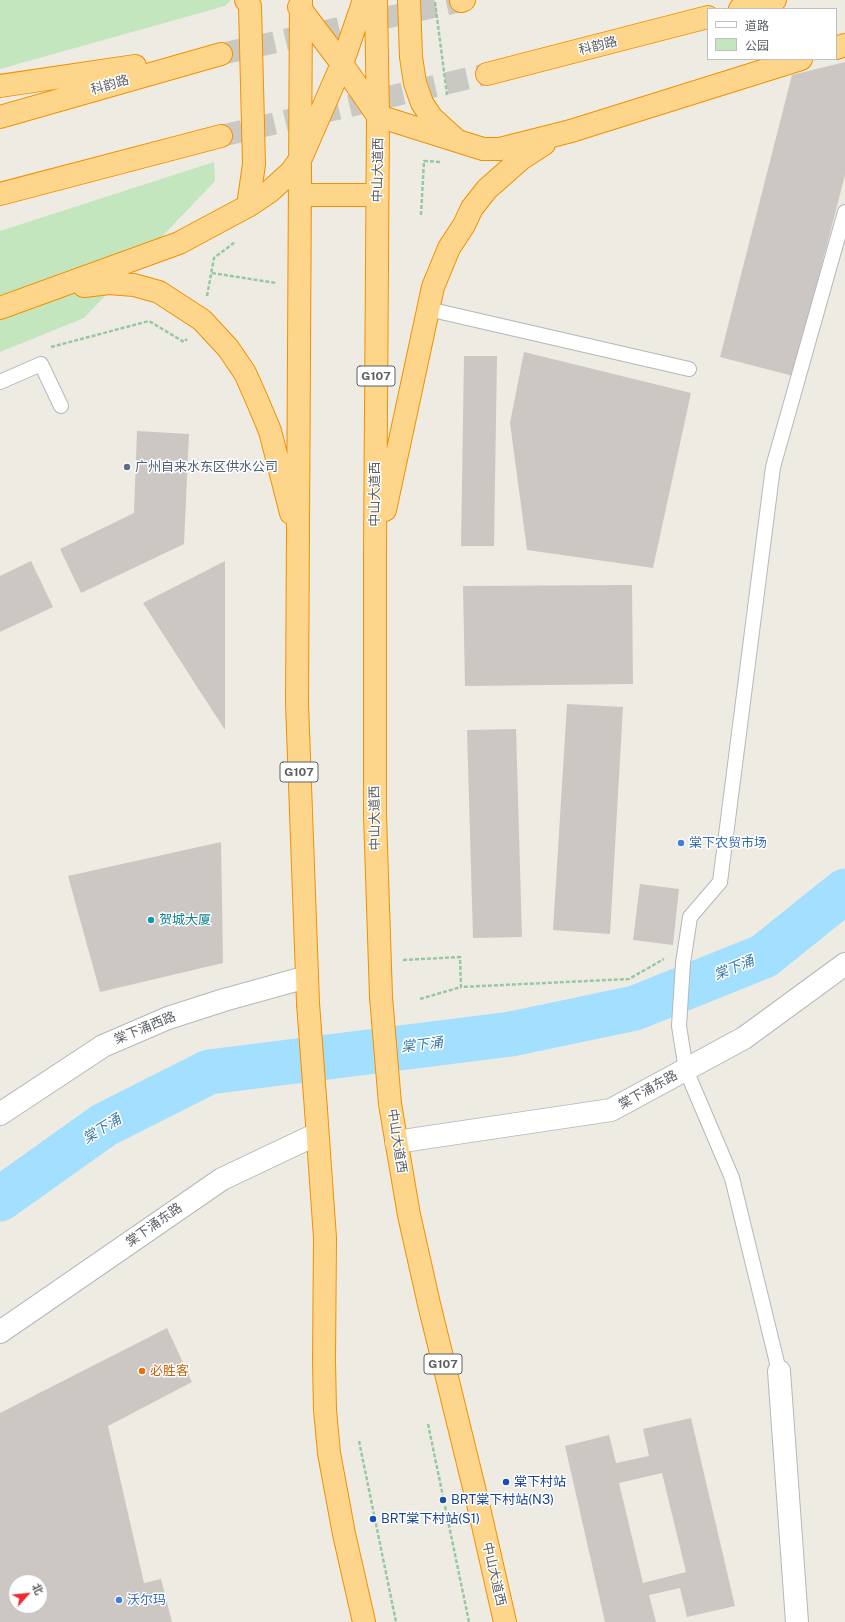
<!DOCTYPE html>
<meta charset="utf-8">
<style>
body{margin:0}
#map{position:relative;width:845px;height:1622px;overflow:hidden;background:#eeebe3;font-family:"Public Sans","Noto Sans SC",sans-serif}
canvas{display:block}
.legend{position:absolute;left:707px;top:8px;width:130px;height:52px;box-sizing:border-box;background:#fff;border:1px solid #bebfc1;margin:0;padding:5px 7px;list-style:none;font-size:12px;color:#5c6064}
.legend li{display:flex;align-items:center;gap:8px;height:20px}
.legend b{width:20px;border:1px solid #bebfc1}
.north{position:absolute;left:8px;top:1574px;width:40px;height:40px;box-sizing:border-box;background:#fff;border:1px solid #bebfc1;border-radius:50%;rotate:63deg;font-size:11px;font-weight:700;line-height:16px;text-align:center;color:#5c6064}
.north::after{content:'';display:block;margin:auto;width:14px;height:18px;background:#ec2c2f;clip-path:polygon(50% 0,100% 100%,50% 72%,0 100%)}
</style>
<div id="map">
<canvas width="845" height="1622"></canvas>
<ul class="legend">
<li><b style="height:5px;background:#fff"></b>道路</li>
<li><b style="height:11px;background:#c3e6bf"></b>公园</li>
</ul>
<div class="north">北</div>
</div>
<script>
const c = document.querySelector('canvas').getContext('2d');
c.lineJoin = 'round';
function fill(path, color) {
  c.fillStyle = color;
  c.fill(path, 'evenodd');
}
function shape(rows) {
  const path = new Path2D();
  for (const r of rows) {
    path.moveTo(r[0], r[1]);
    for (let i = 2; i < r.length; i += 2) path.lineTo(r[i], r[i + 1]);
  }
  return path;
}
function stroke(path, color, width, dash) {
  c.strokeStyle = color;
  c.lineWidth = width;
  c.lineCap = dash ? 'butt' : 'round';
  c.setLineDash(dash || []);
  c.stroke(path);
}
function label(font, color, halo, rows, align = 'center') {
  c.font = font + ' "Public Sans","Noto Sans SC",sans-serif';
  c.lineWidth = 3;
  c.setLineDash([]);
  c.textBaseline = 'middle';
  c.strokeStyle = halo;
  c.fillStyle = color;
  for (const [text, x, y, turn = 0] of rows) {
    c.save();
    c.translate(x, y);
    c.rotate((+turn || 0) * Math.PI / 180);
    c.textAlign = isNaN(turn) ? turn : align;
    if (halo) c.strokeText(text, 0, 0);
    c.fillText(text, 0, 0);
    c.restore();
  }
}
fill(shape([
 [0,0,231,0,225,6,0,69],
 [214,162,215,181,84,318,0,352,0,231]
]), '#c3e6bf');
stroke(shape([
 [0,1199,104,1125,209,1072,511,1034,635,1008,764,956,845,891]
]), '#a3dfff', 45);
fill(shape([
 [845,62,845,175,793,376,720,357,792,75],
 [524,352,691,393,653,568,527,550,510,423],
 [464,356,497,356,494,546,461,546],
 [137,431,189,434,184,544,81,593,60,549,134,513],
 [31,561,53,607,0,632,0,576],
 [225,561,225,730,143,603],
 [632,585,633,684,465,686,463,586],
 [567,704,623,707,610,934,553,930],
 [516,729,522,937,473,938,467,730],
 [221,842,223,963,100,992,68,876],
 [640,884,679,889,673,945,633,940],
 [167,1328,192,1382,108,1426,144,1583,161,1579,172,1622,0,1622,0,1413],
 [16,1582,40,1582,40,1606,16,1606],
 [691,1418,735,1606,687,1617,680,1588,649,1595,656,1622,605,1622,565,1446,609,1435,616,1463,649,1456,643,1429],
 [662,1473,686,1572,643,1583,619,1483]
]), '#ccc7c3');
stroke(shape([
 [221,54,461,1],
 [221,136,487,74]
]), '#cac8c3', 22, [22, 11]);
const lane = shape([
 [428,309,689,369],
 [0,382,41,364,61,406],
 [779,1371,732,1178,686,1070,679,1026,683,963,690,917,720,882,773,467,845,212]
]);
const street = shape([
 [0,1114,103,1046,168,1018,224,1000,307,977],
 [396,1142,611,1110,744,1038,845,964],
 [0,1332,222,1179,317,1134],
 [779,1371,797,1622]
]);
const highway = shape([
 [246,0,250,6,254,164,248,206],
 [301,0,297,703,308,1003],
 [376,0,378,116,375,556,375,815,381,997],
 [409,0,411,57,415,83,422,103,432,118,454,138],
 [461,1,464,0],
 [299,7,342,64,378,116,483,149,500,149,571,131,801,59],
 [740,9,775,0],
 [836,48,845,45],
 [487,74,708,17],
 [0,86,135,66],
 [0,117,221,54],
 [0,194,221,136],
 [300,195,377,195],
 [84,286,109,283,134,285,159,292,202,320,214,333,228,348,245,373,257,400,270,431,291,513],
 [0,308,179,243,248,206,269,192,291,172,301,158,342,64,364,0],
 [385,510,433,287,449,248,464,225,472,208,487,189,521,159,544,144],
 [390,1104,409,1215,429,1304,479,1508,505,1622],
 [316,1110,325,1238,324,1361,325,1410,329,1453,344,1534,364,1622]
]);
stroke(lane, '#b4b7bb', 16);
stroke(street, '#b4b7bb', 24);
stroke(highway, '#f29000', 24);
stroke(shape([
 [435,2,447,95],
 [421,215,424,161,441,162],
 [212,273,276,283],
 [207,296,214,258,235,242],
 [51,347,149,321,184,342,187,339],
 [403,960,460,957,461,987,629,979,664,959],
 [420,999,461,987],
 [428,1424,469,1622],
 [359,1441,396,1622]
]), '#98c8a2', 2.5, [4, 2]);
stroke(lane, '#fff', 14);
stroke(street, '#fff', 22);
stroke(highway, '#fed68b', 22);
const highwayBridge = shape([
 [381,997,390,1104],
 [308,1003,316,1110]
]);
stroke(highwayBridge, '#f29000', 24, []);
stroke(highwayBridge, '#fed68b', 22);
for (const [x, y, r, color] of [
 [127,467,4,"#5c6f8a"],
 [681,843,4,"#3f7fe0"],
 [151,920,4,"#0f9aa8"],
 [142,1371,4,"#e8710a"],
 [506,1482,4,"#1a4fb4"],
 [443,1500,4,"#1a4fb4"],
 [373,1519,4,"#1a4fb4"],
 [119,1600,4,"#3f7fe0"]
]) {
  const dot = new Path2D();
  dot.arc(x, y, r, 0, 2 * Math.PI);
  c.fillStyle = color;
  c.fill(dot);
  stroke(dot, '#fff', 1.5);
}
for (const [x, y, w] of [
 [376,376,38],
 [299,772,38],
 [443,1364,38]
]) {
  const box = new Path2D();
  box.roundRect(x - w / 2, y - 10, w, 20, 3);
  c.fillStyle = '#fff';
  c.fill(box);
  stroke(box, '#5c6064', 1);
}
label('bold 12px', '#5c6064', null, [
 ["G107",376,376],
 ["G107",299,772],
 ["G107",443,1364]
]);
label('13px', '#5c6064', '#fff', [
 ["科韵路",598,46,-14],
 ["科韵路",110,85,-16],
 ["中山大道西",378,170,-89],
 ["中山大道西",375,494,-90],
 ["中山大道西",375,818,-91],
 ["棠下涌西路",145,1028,-22],
 ["棠下涌东路",648,1090,-29],
 ["中山大道西",397,1141,81],
 ["棠下涌东路",154,1225,-35],
 ["中山大道西",494,1574,77]
]);
label('13px', '#4e5e75', '#fff', [
 ["广州自来水东区供水公司",135,467]
], 'left');
label('13px', '#366cbe', '#fff', [
 ["棠下农贸市场",689,843],
 ["沃尔玛",127,1600]
], 'left');
label('13px', '#0d838f', '#fff', [
 ["贺城大厦",159,920]
], 'left');
label('13px', '#c56008', '#fff', [
 ["必胜客",150,1371]
], 'left');
label('13px', '#164399', '#fff', [
 ["棠下村站",514,1482],
 ["BRT棠下村站(N3)",451,1500],
 ["BRT棠下村站(S1)",381,1519]
], 'left');
label('italic 14px', '#3c7baa', '#fff', [
 ["棠下涌",734,968,-22],
 ["棠下涌",422,1045,-7],
 ["棠下涌",102,1129,-32]
]);
</script>
